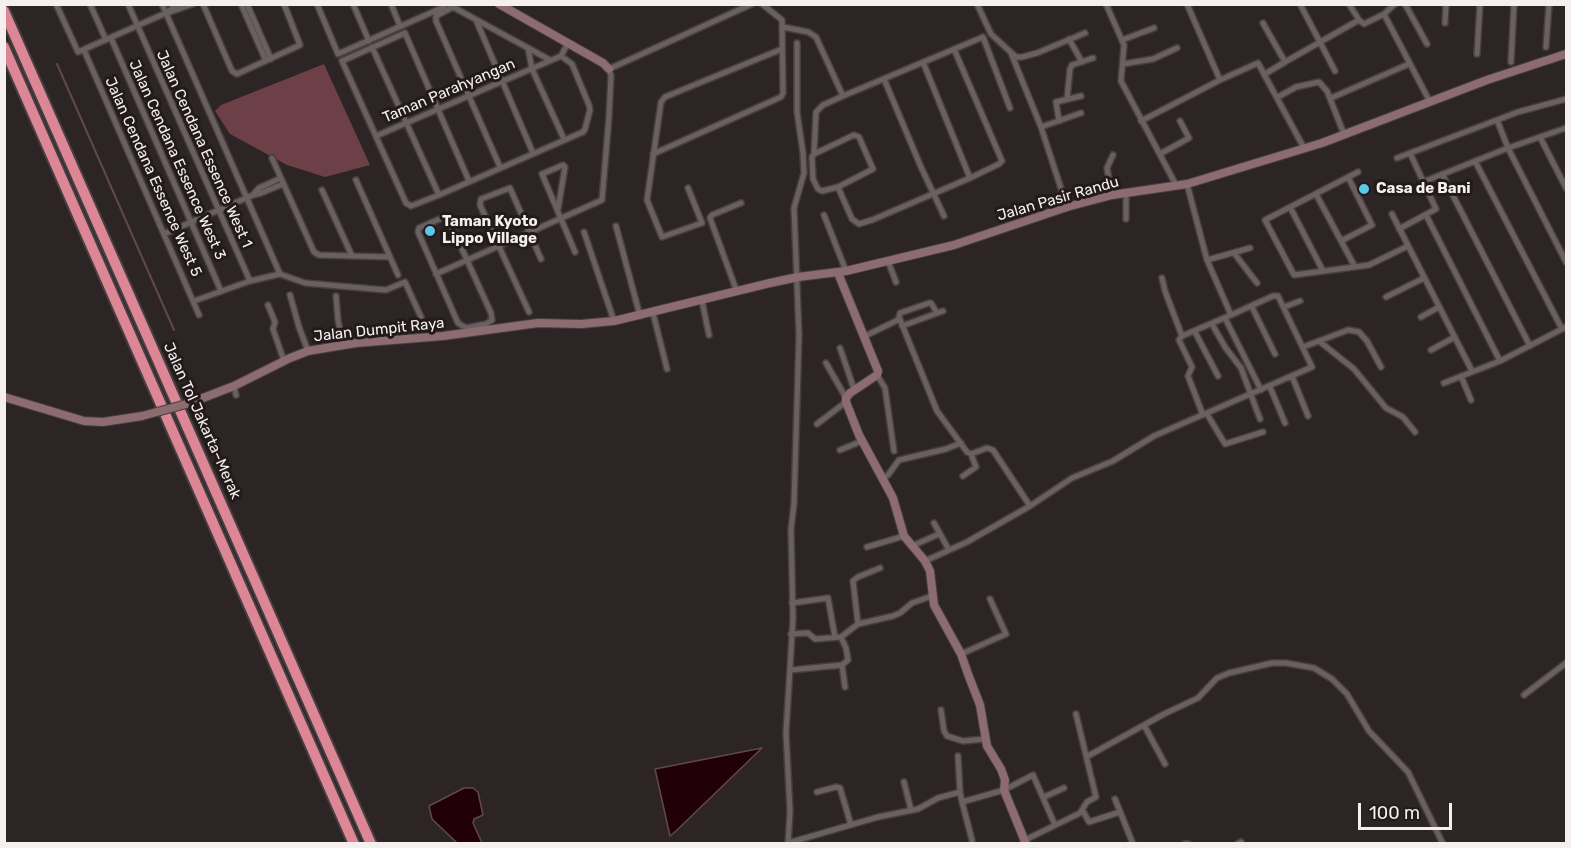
<!DOCTYPE html>
<meta charset="utf-8">
<style>
body{margin:0}
#map{position:relative;width:1571px;height:848px;overflow:hidden;background:#2d2425;font-family:Rubik,sans-serif}
canvas{display:block}
.frame{position:absolute;inset:0;border:6px solid #f6eff0;pointer-events:none}
.scale{position:absolute;left:1358px;top:803px;width:94px;height:27px;box-sizing:border-box;border:3px solid #f6eff0;border-top:0;padding-left:8px;font-size:18px;line-height:21px;white-space:nowrap;color:#f6eff0;-webkit-text-stroke:4px #231a1c;paint-order:stroke}
</style>
<div id="map">
<canvas width="1571" height="848"></canvas>
<div class="frame"></div>
<div class="scale">100 m</div>
</div>
<script>
const c = document.querySelector('canvas').getContext('2d');
c.lineJoin = 'round';
function fill(path, color) {
  c.fillStyle = color;
  c.fill(path, 'evenodd');
}
function shape(rows) {
  const path = new Path2D();
  for (const r of rows) {
    path.moveTo(r[0], r[1]);
    for (let i = 2; i < r.length; i += 2) path.lineTo(r[i], r[i + 1]);
  }
  return path;
}
function stroke(path, color, width, dash) {
  c.strokeStyle = color;
  c.lineWidth = width;
  c.lineCap = dash ? 'butt' : 'round';
  c.setLineDash(dash || []);
  c.stroke(path);
}
function label(font, color, halo, rows, align = 'center') {
  c.font = font + ' Rubik,sans-serif';
  c.lineWidth = 6;
  c.setLineDash([]);
  c.textBaseline = 'middle';
  c.strokeStyle = halo;
  c.fillStyle = color;
  for (const [text, x, y, turn = 0] of rows) {
    c.save();
    c.translate(x, y);
    c.rotate((+turn || 0) * Math.PI / 180);
    c.textAlign = isNaN(turn) ? turn : align;
    if (halo) c.strokeText(text, 0, 0);
    c.fillText(text, 0, 0);
    c.restore();
  }
}
fill(shape([
 [324,64,370,165,325,177,287,165,230,134,215,111,221,105]
]), '#6d3f47');
const water = shape([
 [762,748,676,831,670,836,655,769,762,748],
 [464,788,473,788,478,792,483,815,474,819,473,823,482,843,486,843,457,843,432,819,429,806,464,788]
]);
fill(water, '#220009');
stroke(water, '#62484e', 1.5);
stroke(shape([
 [57,64,174,330]
]), '#62484e', 2);
const street = shape([
 [56,4,78,52,166,13,178,4],
 [90,4,106,40],
 [128,4,250,281],
 [162,4,280,274],
 [203,4,232,71,237,74,300,45,284,4],
 [241,4,266,61],
 [247,4,271,59],
 [317,4,338,54,444,7],
 [353,4,369,41],
 [391,4,400,26],
 [977,4,991,34,1016,57,1022,57,1037,53,1085,33],
 [1106,4,1124,45,1121,81,1176,185],
 [1187,4,1220,80],
 [1300,4,1335,71],
 [1349,4,1359,20],
 [1395,4,1384,14,1430,102],
 [1405,4,1427,44],
 [170,12,193,4],
 [476,20,533,153],
 [1263,23,1285,62,1359,20,1364,24,1384,14],
 [1445,23,1446,4],
 [783,27,808,32,816,37,843,96,983,37,1010,108],
 [111,38,221,291],
 [1069,39,1082,62],
 [1122,40,1154,28],
 [372,47,439,195],
 [1546,47,1549,4],
 [528,48,532,69,564,139],
 [954,49,1002,161,999,164,970,178],
 [84,50,199,315],
 [1011,53,1041,127,1067,207],
 [1477,54,1480,4],
 [1511,62,1514,4],
 [1123,64,1153,59,1177,48],
 [1265,74,1285,62],
 [884,79,921,167,944,216],
 [1278,97,1296,87,1319,82,1327,91,1344,134],
 [1331,98,1409,64],
 [1067,99,1070,69,1072,65,1093,58],
 [1497,120,1508,148,1566,262],
 [1059,121,1056,102,1081,96],
 [1141,121,1220,80,1258,63,1304,148],
 [1041,127,1081,113],
 [376,136,561,56,568,43],
 [1540,137,1566,188],
 [653,154,781,97,783,93,782,20,762,4],
 [814,154,816,112,823,105,843,96],
 [1160,154,1189,138,1180,121],
 [272,158,314,252,319,255,390,257],
 [1397,158,1518,112,1566,99],
 [1475,161,1562,329],
 [500,167,436,21,436,16,453,7,550,60],
 [1358,172,1265,220,1294,275,1369,265,1408,246],
 [1442,174,1530,346],
 [356,180,398,275],
 [469,181,405,33,342,61,406,203,411,206,439,195,583,132,585,129,590,110,589,105,572,64,561,56],
 [1423,182,1508,148,1566,128],
 [1187,184,1207,260,1231,315,1182,336,1179,340,1192,367,1188,376,1203,415],
 [838,187,822,191,818,189,813,179,812,157,814,154,854,135,859,137,873,169,838,187,852,219,859,224,872,220,970,178,923,62],
 [688,188,702,223,662,237,647,200,661,102,665,97,782,49],
 [322,190,352,256],
 [1126,193,1126,219],
 [1316,194,1355,267],
 [253,195,259,188,281,178],
 [1112,195,1107,168,1113,155],
 [1290,207,1323,271],
 [558,209,565,167,563,165,542,174,575,252],
 [1392,214,1472,371],
 [824,215,846,271],
 [1426,215,1500,361],
 [444,217,448,218,491,313,492,320,486,324,466,328,458,323,418,232,419,228,444,217],
 [616,226,640,316],
 [1399,229,1436,209,1410,153],
 [584,232,614,321],
 [164,234,253,195,261,193,283,184],
 [1341,241,1372,225,1348,177],
 [1234,253,1257,283],
 [1207,260,1250,248],
 [888,261,896,282],
 [436,274,602,200,609,117,611,76,609,69,752,4],
 [1162,278,1165,291,1182,336],
 [737,292,710,218,712,215,741,203],
 [290,295,299,327,308,351],
 [336,296,338,320,343,345],
 [1386,297,1424,278],
 [194,301,250,281,280,274,305,283,386,290,405,282,421,317],
 [702,301,709,335],
 [268,305,275,322,273,329,284,361],
 [1252,307,1275,354],
 [1284,307,1300,301],
 [529,312,480,205,481,199,510,188,541,259],
 [653,313,667,369],
 [937,313,931,303,929,303,900,313,899,317,937,411,967,452,971,454,987,448,993,450,1030,506],
 [1421,317,1439,307],
 [1225,318,1261,390],
 [1212,324,1225,347,1241,368,1260,419],
 [902,326,943,311],
 [1195,332,1218,376],
 [865,336,900,319],
 [1319,341,1354,369,1386,408,1403,417,1415,432],
 [1303,347,1348,330,1354,331,1359,332,1367,341,1381,367],
 [840,348,854,389],
 [1431,350,1455,337],
 [826,363,846,398],
 [877,375,885,388,894,451],
 [1292,376,1308,416],
 [1461,376,1471,400],
 [1444,383,1500,361,1566,327],
 [234,386,236,395],
 [1270,387,1285,423],
 [1207,414,1225,444,1263,432],
 [817,424,846,402],
 [840,450,862,441],
 [963,476,976,467,971,454],
 [882,478,888,475,899,460,946,449,961,443],
 [934,523,949,550],
 [912,546,939,534],
 [867,547,904,536],
 [925,561,967,542,1030,506,1072,478,1113,461,1154,436,1312,367,1278,296,1273,296,1231,315],
 [792,603,828,598,835,637],
 [858,624,853,581,858,577,880,568],
 [791,634,808,633,815,639,841,637,846,648,848,660,842,665,845,687],
 [841,637,858,624,893,616,900,613,912,603,932,596],
 [961,654,1006,634,990,599],
 [791,670,842,665],
 [1524,695,1566,663],
 [941,710,944,731,947,736,963,741,985,739],
 [1144,725,1165,764],
 [958,756,960,792],
 [1088,756,1164,714,1198,698,1217,678,1229,673,1272,663,1286,663,1314,668,1332,679,1347,694,1369,731,1408,772,1443,844],
 [904,782,911,810],
 [817,792,836,787,840,788,851,825],
 [1044,797,1064,788],
 [1115,799,1133,844],
 [962,802,972,840],
 [1083,811,1089,822,1120,812],
 [1025,840,1080,813,1087,802,1096,797,1076,714],
 [788,843,878,817,918,809,938,798,960,792,962,802,1004,790,1033,775,1055,825],
 [788,844,790,811,786,733,793,619,791,529,794,504,799,335,794,208,804,173,803,153,797,112,797,43],
 [1185,844,1188,844],
 [1237,844,1241,842]
]);
const secondary = shape([
 [499,4,603,63,609,69],
 [838,273,878,371,877,375,850,393,846,398,846,402,859,435,893,498,904,536,925,561,930,571,934,605,961,654,968,674,980,705,987,746,1001,769,1005,780,1004,790,1026,844],
 [4,397,84,421,103,422,142,416],
 [190,403,234,386,290,358,308,351,356,343,443,336,538,323,581,324,614,321,770,283,798,277,846,271,954,245,1067,207,1112,195,1187,184,1322,143,1487,80,1566,54]
]);
const highway = shape([
 [4,11,371,844],
 [4,47,354,844]
]);
stroke(street, '#463f40', 8);
stroke(secondary, '#463f40', 10);
stroke(highway, '#463f40', 14);
stroke(street, '#6a5f61', 5);
stroke(secondary, '#8c6b71', 8);
stroke(highway, '#dd8696', 10);
const secondaryBridge = shape([
 [142,416,190,403]
]);
stroke(secondaryBridge, '#463f40', 10, []);
stroke(secondaryBridge, '#8c6b71', 8);
for (const [x, y, r, color] of [
 [1364,189,6,"#5ac8e6"],
 [430,231,6,"#5ac8e6"]
]) {
  const dot = new Path2D();
  dot.arc(x, y, r, 0, 2 * Math.PI);
  c.fillStyle = color;
  c.fill(dot);
  stroke(dot, '#231a1c', 2);
}
label('15px', '#f6eff0', '#231a1c', [
 ["Taman Parahyangan",449,91,-23],
 ["Jalan Cendana Essence West 1",204,149,66],
 ["Jalan Cendana Essence West 3",177,160,66],
 ["Jalan Cendana Essence West 5",153,177,66],
 ["Jalan Pasir Randu",1058,199,-16],
 ["Jalan Dumpit Raya",379,330,-6],
 ["Jalan Tol Jakarta–Merak",202,421,66]
]);
label('bold 15px', '#f6eff0', '#231a1c', [
 ["Casa de Bani",1376,189],
 ["Taman Kyoto",442,222],
 ["Lippo Village",442,239]
], 'left');
</script>
